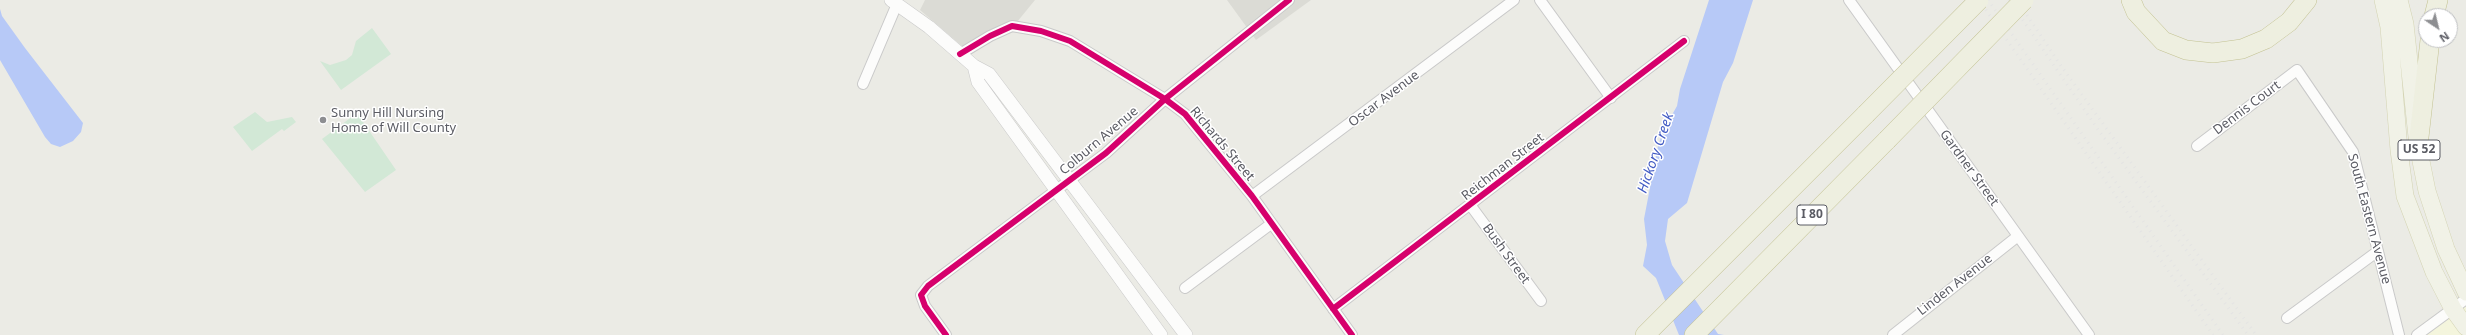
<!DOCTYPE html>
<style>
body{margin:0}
#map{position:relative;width:2466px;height:335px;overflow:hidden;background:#ebebe5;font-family:"Noto Sans",sans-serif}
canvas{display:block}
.north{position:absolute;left:2418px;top:8px;width:40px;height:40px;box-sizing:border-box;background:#fff;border:1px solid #bdbec1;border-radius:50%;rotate:145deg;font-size:11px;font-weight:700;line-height:16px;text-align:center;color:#5b5c64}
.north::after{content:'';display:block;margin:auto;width:14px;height:18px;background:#8d8e91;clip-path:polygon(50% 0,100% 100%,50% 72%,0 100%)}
</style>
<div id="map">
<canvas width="2466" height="335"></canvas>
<div class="north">N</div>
</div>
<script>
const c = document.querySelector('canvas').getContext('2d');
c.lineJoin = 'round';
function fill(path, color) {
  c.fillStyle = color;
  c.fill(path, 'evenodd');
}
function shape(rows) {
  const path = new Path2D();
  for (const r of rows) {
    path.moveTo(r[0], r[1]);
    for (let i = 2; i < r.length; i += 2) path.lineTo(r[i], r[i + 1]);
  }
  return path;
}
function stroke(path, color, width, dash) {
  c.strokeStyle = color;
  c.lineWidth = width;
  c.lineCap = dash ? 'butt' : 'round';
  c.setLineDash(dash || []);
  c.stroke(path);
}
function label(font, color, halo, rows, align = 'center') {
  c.font = font + ' "Noto Sans",sans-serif';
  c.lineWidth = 3;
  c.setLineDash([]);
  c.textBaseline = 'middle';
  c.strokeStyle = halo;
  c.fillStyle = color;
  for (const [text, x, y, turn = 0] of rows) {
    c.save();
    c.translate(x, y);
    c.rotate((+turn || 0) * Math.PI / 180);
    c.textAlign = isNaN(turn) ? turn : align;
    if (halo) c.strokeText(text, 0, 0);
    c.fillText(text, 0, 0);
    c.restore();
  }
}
fill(shape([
 [2466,302,2466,335,2422,335]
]), '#f4f5dd');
fill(shape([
 [925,0,1035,0,1017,22,1001,25,963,47,920,10],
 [1227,0,1311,0,1256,40]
]), '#dbdbd5');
fill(shape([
 [372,28,391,54,341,90,320,61,330,65,346,60,352,55,356,41],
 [255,112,267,122,292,117,296,122,284,131,282,129,252,151,233,127],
 [357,113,396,170,365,192,322,139]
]), '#d2e8d6');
fill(shape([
 [1709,0,1753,0,1733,63,1723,82,1687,203,1668,219,1665,241,1672,265,1718,334,1724,335,1679,335,1656,278,1643,266,1647,245,1644,219,1658,146,1664,129,1677,106,1680,89],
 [0,9,2,16,25,48,83,123,81,132,73,141,60,147,51,144,45,137,0,60]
]), '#b7c9f7');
const minor = shape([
 [1540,0,1611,98],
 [1849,0,2089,335],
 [960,54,990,36,1012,26,1041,31,1070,41,1165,99,1185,114,1252,196,1352,335],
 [863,84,897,4],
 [2197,146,2297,70,2353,152,2399,335],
 [1252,196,1514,0],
 [1471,206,1541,301],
 [1185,288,1271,224],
 [1333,309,1684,41],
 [2287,318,2378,251],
 [946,335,925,306,921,295,928,286,1106,153,1165,99,1289,0],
 [1893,335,2018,236],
 [2417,335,2466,299]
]);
const tertiary = shape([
 [891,0,929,27,974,66,989,74,1186,335],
 [974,66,978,82,1161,335]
]);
const primary = shape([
 [2383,0,2389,27,2399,150,2405,196,2434,272,2453,309,2466,327],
 [2399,0,2405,24,2418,146,2427,191,2446,249,2466,292]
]);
const motorway = shape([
 [2131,0,2136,12,2163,41,2186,50,2213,53,2242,49,2266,39,2289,22,2307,0],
 [2434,16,2438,0],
 [2418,146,2430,40],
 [1645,335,1866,114],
 [1694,335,1887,140]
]);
stroke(minor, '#c9c9c9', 12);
stroke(tertiary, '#c9c9c9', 14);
stroke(primary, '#d3d3b2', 18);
stroke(motorway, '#c3c292', 20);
stroke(minor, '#fcfcfb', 10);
stroke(tertiary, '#fcfcfb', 13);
stroke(primary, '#f1f2e7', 17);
stroke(motorway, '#eeefe0', 19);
stroke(shape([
 [1979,0,2213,335],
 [1988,0,2223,335],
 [2009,0,2097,128,2248,335],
 [2017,0,2059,63,2256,335]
]), '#e4e4e3', 3, [1, 5]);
const motorwayBridge = shape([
 [1866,114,1979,0],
 [1887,140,2024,0]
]);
stroke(motorwayBridge, '#c3c292', 20, []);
stroke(motorwayBridge, '#eeefe0', 19);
stroke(shape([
 [960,54,990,36,1012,26,1041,31,1070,41,1165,99,1185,114,1252,196,1352,335],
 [1333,309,1684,41],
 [946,335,925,306,921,295,928,286,1106,153,1165,99,1289,0]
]), '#d6006c', 6);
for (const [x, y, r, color] of [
 [323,120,4,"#8d8e91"]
]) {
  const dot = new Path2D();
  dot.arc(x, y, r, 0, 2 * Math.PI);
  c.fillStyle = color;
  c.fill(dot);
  stroke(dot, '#fff', 1.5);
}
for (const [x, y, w] of [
 [2419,150,42],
 [1812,215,30]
]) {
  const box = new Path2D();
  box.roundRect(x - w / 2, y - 10, w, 20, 3);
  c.fillStyle = '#fff';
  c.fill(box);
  stroke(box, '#5b5c64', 1);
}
label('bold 12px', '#5b5c64', null, [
 ["US 52",2419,150],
 ["I 80",1812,215]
]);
label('13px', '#5b5c64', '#fff', [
 ["Oscar Avenue",1384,99,-37],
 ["Dennis Court",2247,108,-37],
 ["Colburn Avenue",1099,141,-40],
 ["Richards Street",1222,144,50],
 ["Reichman Street",1503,167,-38],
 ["Gardner Street",1969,168,54],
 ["South Eastern Avenue",2369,219,75],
 ["Bush Street",1506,254,54],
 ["Linden Avenue",1955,285,-38]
]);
label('13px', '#5b5c64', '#fff', [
 ["Sunny Hill Nursing",331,113],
 ["Home of Will County",331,128]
], 'left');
label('italic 14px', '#425bc4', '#fff', [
 ["Hickory Creek",1656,153,-71]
]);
</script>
